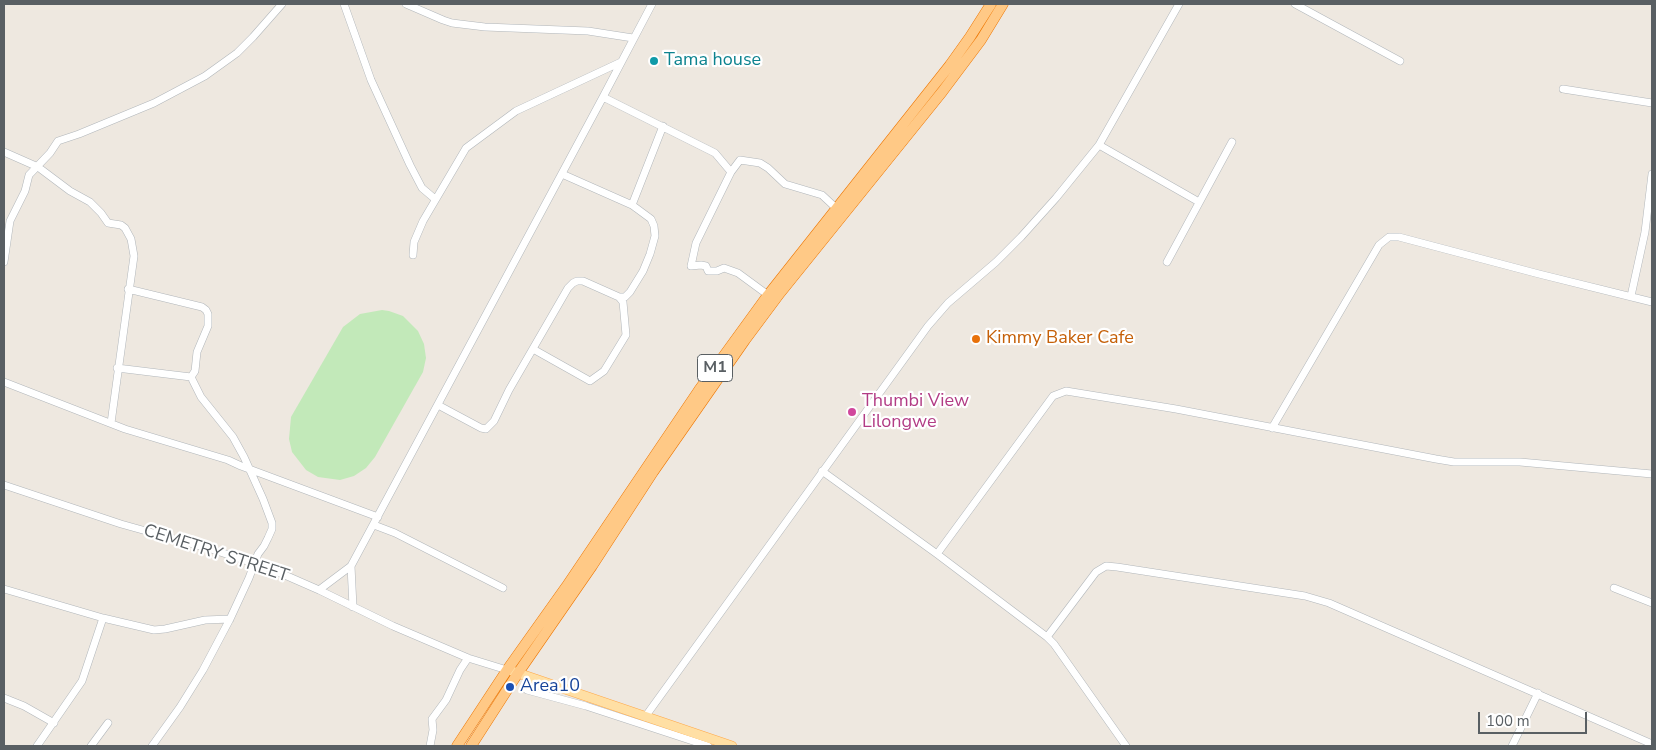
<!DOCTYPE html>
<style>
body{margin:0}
#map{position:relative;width:1656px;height:750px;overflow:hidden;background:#eee8e0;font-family:"Nunito Sans",sans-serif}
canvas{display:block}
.frame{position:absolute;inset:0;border:5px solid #595f63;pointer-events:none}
.scale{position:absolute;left:1478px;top:712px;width:109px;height:22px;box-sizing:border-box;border:2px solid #595f63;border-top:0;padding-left:6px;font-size:15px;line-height:18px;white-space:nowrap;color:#595f63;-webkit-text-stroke:4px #fff;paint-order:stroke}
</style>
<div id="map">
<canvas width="1656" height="750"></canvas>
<div class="frame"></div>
<div class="scale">100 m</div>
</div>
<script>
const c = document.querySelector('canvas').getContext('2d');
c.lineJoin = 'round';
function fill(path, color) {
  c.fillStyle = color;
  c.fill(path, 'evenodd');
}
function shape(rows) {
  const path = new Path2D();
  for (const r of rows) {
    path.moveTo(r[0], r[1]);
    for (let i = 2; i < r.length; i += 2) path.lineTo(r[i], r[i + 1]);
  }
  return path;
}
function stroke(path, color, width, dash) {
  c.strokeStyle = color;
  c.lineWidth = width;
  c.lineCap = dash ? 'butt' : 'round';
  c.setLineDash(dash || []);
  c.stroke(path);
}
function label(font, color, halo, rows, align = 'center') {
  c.font = font + ' "Nunito Sans",sans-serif';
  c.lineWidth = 4.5;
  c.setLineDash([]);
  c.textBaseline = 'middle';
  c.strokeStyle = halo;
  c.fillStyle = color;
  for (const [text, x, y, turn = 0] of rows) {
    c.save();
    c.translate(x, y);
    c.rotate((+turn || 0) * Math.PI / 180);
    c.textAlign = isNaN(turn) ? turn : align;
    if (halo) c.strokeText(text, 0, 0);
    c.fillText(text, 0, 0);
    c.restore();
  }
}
fill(shape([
 [382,310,389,311,403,316,418,331,424,344,426,358,423,372,375,457,366,468,354,476,340,480,318,477,306,470,292,452,289,439,291,417,343,327,360,314]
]), '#c2e9b9');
const minor = shape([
 [344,4,371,80,410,165,422,188,435,199],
 [406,4,443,20,452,23,485,27,588,31,633,38],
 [1295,4,1400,61],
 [1563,89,1652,103],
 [603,97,715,153,731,172,696,243,691,266,701,265,706,266,708,271,717,271,724,268,738,273,768,295],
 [1099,145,1199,202],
 [4,152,38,167,70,191,90,202,101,213,108,223,121,225,125,228,131,239,134,256,111,423],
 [731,172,740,160,760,163,768,168,785,184,822,195,836,208],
 [632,205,663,126],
 [413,255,414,242,423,221,466,148,516,111,621,62],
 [4,262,10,221,25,191,29,175,50,153,58,141,79,134,154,103,205,76,237,53,253,37,282,4],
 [1167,262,1232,142],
 [128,289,202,307,206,310,208,314,208,326,197,352,195,371,191,377],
 [1631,296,1645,232,1652,174],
 [533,349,590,381,604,371,626,335,623,302,619,297],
 [117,368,191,377,201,397,233,437,244,457,263,499,272,523,272,529,268,538,264,546,258,554,249,578,230,619,203,670,180,707,152,746],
 [4,382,125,429,228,460,241,466,378,517],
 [438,405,481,428,486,429,494,421,509,390,568,288,573,283,577,281,583,281,619,297,625,297,630,292,643,271,650,254,655,236,654,226,651,219,632,205,562,174],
 [1272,428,1379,245,1389,237,1399,237,1539,274,1652,302],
 [822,471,937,554,1047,637,1054,644,1126,746],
 [4,485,121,524,214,550,271,569,319,590,393,626,468,658,507,670],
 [374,525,395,533,503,588],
 [937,554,1053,396,1066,391,1176,409,1436,459,1454,462,1520,462,1652,474],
 [351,566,353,607],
 [1614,588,1652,603],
 [4,589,103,618,154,630,165,629,205,620,230,619],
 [319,590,351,566,603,97,652,4],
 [1047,637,1096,572,1106,566,1117,567,1305,596,1329,603,1652,744],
 [527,690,586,706,708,746],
 [4,698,24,706,54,723],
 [645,717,928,326,948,303,996,262,1021,237,1056,198,1099,145,1179,4],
 [37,746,82,681,103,618],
 [91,746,108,723],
 [430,746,433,730,432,719,446,700,460,670,468,658],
 [1512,746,1538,693]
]);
const major = shape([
 [512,671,732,746]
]);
const highway = shape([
 [457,746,507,670,566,587,699,390,768,295,950,65,970,37,991,4],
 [471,746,518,673,592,566,653,472,745,340,780,293,942,92,981,40,1003,4]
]);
stroke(minor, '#b1b6ba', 8);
stroke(major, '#ffa848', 10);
stroke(highway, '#ee7600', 11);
stroke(minor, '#fff', 7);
stroke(major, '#ffdfa4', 9);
stroke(highway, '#ffc986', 10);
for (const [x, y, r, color] of [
 [654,61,5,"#0f9aa8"],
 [976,339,5,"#e8710a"],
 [852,412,5,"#d1479c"],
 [510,687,5,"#1a4fb4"]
]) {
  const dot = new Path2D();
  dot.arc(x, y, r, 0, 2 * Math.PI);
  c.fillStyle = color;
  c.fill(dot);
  stroke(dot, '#fff', 2);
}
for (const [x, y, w] of [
 [715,368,35]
]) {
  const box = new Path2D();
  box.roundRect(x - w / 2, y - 13.5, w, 27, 4);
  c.fillStyle = '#fff';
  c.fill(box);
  stroke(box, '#595f63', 1);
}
label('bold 16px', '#595f63', null, [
 ["M1",715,368]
]);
label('18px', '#0d838f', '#fff', [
 ["Tama house",664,61]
], 'left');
label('18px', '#c56008', '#fff', [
 ["Kimmy Baker Cafe",986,339]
], 'left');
label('18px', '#b23c85', '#fff', [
 ["Thumbi View",862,402],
 ["Lilongwe",862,423]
], 'left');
label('18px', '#595f63', '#fff', [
 ["CEMETRY STREET",216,554,18]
]);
label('18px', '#164399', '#fff', [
 ["Area10",520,687]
], 'left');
</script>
